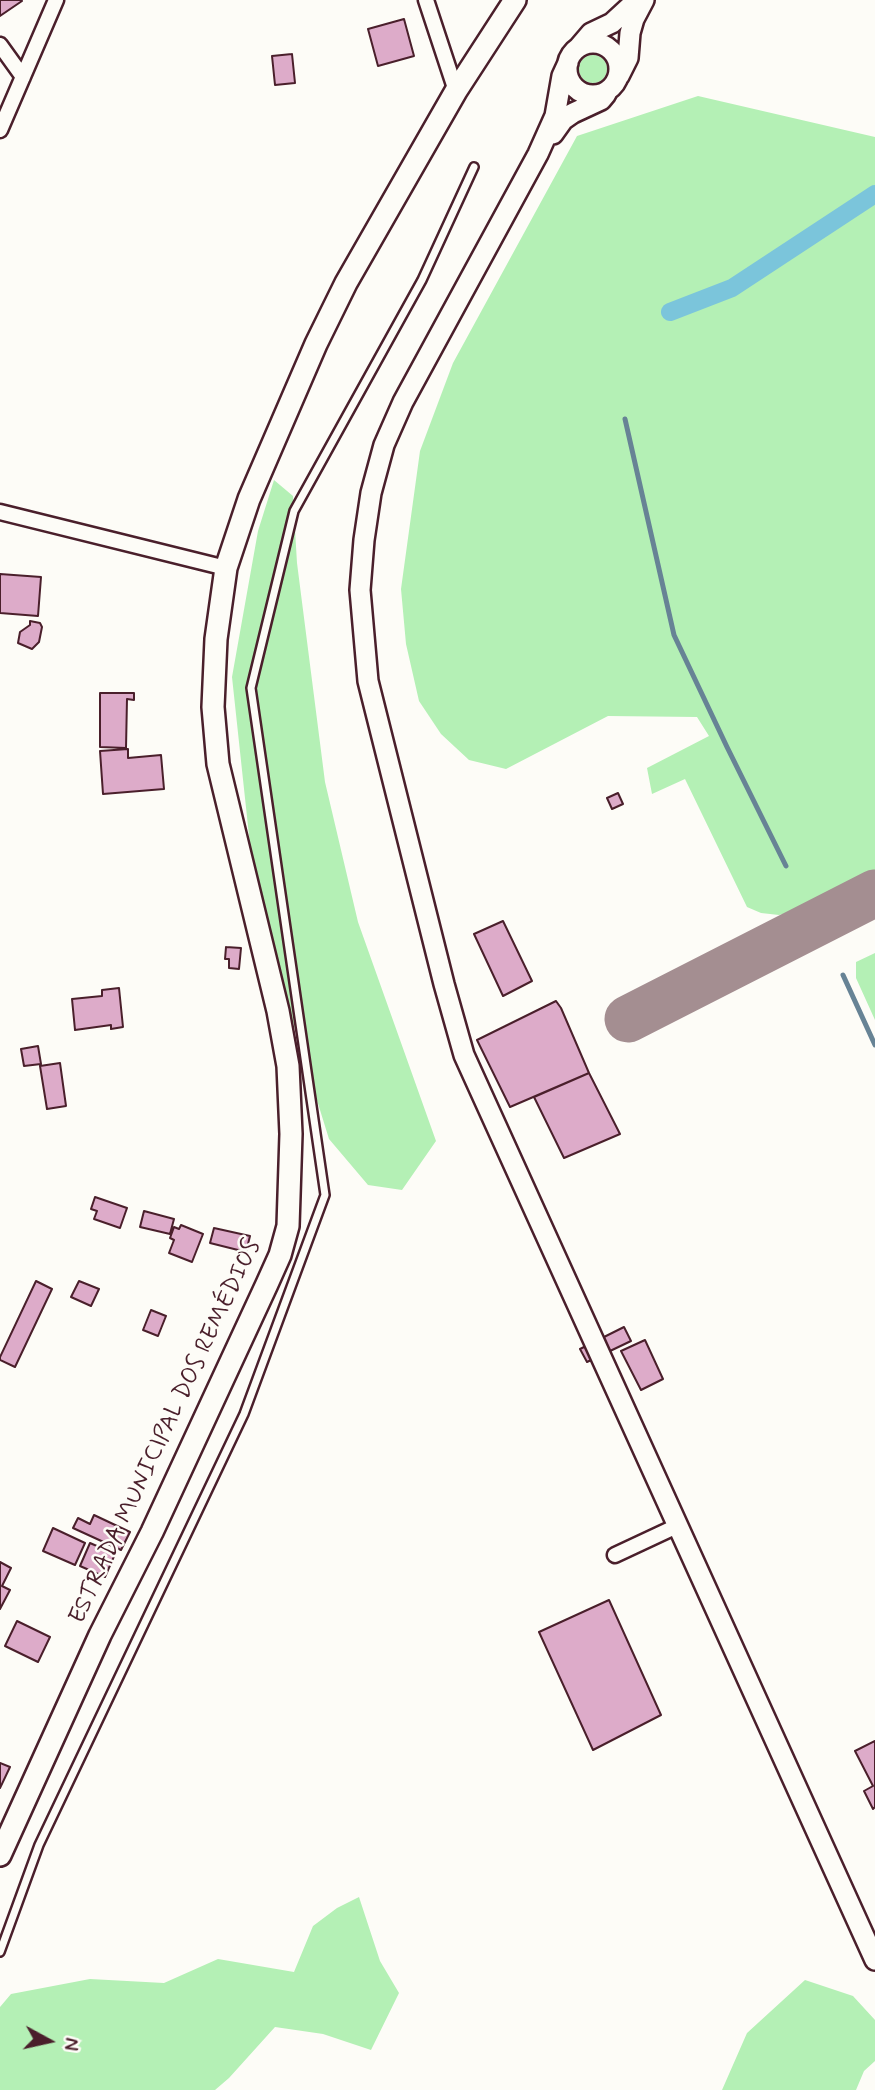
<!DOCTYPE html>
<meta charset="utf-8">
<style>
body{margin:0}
#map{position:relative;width:875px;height:2090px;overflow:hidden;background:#fdfcf7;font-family:Mynerve,sans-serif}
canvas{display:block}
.north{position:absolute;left:14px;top:2006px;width:70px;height:70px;-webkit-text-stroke:5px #fdfcf7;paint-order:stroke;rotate:98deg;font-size:19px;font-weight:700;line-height:28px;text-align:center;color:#4a1f2b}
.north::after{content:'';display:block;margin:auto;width:24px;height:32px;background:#4a1f2b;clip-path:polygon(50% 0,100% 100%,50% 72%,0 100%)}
</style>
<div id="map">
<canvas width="875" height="2090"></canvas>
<div class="north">N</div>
</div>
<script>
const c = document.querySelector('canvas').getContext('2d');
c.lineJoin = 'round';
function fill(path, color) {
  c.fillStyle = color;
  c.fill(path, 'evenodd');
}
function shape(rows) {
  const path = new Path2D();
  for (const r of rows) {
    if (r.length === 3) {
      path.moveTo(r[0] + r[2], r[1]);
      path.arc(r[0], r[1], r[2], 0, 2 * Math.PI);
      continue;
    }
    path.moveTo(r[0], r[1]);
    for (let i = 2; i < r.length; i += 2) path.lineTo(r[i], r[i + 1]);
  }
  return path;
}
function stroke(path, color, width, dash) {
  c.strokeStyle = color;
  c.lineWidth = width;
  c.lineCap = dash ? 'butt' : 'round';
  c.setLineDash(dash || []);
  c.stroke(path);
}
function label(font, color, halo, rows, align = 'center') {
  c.font = font + ' Mynerve,sans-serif';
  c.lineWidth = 5;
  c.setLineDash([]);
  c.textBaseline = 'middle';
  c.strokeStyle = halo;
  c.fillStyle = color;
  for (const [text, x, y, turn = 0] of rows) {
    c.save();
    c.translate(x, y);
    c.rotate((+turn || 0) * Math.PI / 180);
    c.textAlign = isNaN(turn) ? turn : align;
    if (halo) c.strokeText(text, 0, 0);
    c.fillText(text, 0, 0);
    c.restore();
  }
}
fill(shape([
 [593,69,14],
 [698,96,875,137,875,871,795,911,779,915,761,913,747,907,685,779,652,794,647,768,709,736,697,717,608,716,506,769,469,760,441,734,419,701,406,644,401,589,420,451,453,363,577,136],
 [274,480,293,496,297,563,325,782,358,922,436,1141,402,1190,368,1185,329,1139,294,1026,251,854,232,677,258,531],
 [875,953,875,1020,856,978,856,962],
 [359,1897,380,1961,399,1993,371,2050,323,2034,275,2027,229,2078,215,2090,0,2090,0,2007,11,1994,90,1979,164,1983,218,1959,294,1972,313,1926,337,1908],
 [805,1980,853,1996,875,2020,875,2061,864,2071,856,2090,722,2090,747,2033]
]), '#b4f0b5');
stroke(shape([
 [625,419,674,635,727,747,786,866],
 [843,975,875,1045]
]), '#678395', 5);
stroke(shape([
 [670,312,732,288,875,194]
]), '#7bc5db', 18);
stroke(shape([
 [628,1019,875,893]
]), '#a48e91', 47);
const building = shape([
 [0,0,21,0,22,1,0,16,0,0],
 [404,19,414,56,378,66,368,29,404,19],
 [292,54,295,83,275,85,272,56,292,54],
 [0,574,41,577,38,616,0,613,0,574],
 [30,621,40,623,42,627,39,642,32,649,18,643,20,632,30,625,30,621],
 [100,693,134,693,134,700,127,699,126,748,100,747,100,693],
 [128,749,128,758,161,755,164,789,103,794,100,751,128,749],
 [618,793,623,804,612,809,607,798,618,793],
 [503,921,532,981,503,996,474,934,503,921],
 [226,947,241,948,239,969,229,968,229,959,225,959,226,947],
 [119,988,123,1027,111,1029,111,1025,75,1030,72,999,102,996,102,990,119,988],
 [556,1001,561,1008,589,1073,510,1107,477,1040,556,1001],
 [38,1046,41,1064,24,1066,21,1049,38,1046],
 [60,1063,66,1106,47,1109,40,1066,60,1063],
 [589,1073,620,1134,564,1158,534,1097,589,1073],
 [95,1197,127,1208,120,1228,94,1219,97,1211,91,1209,95,1197],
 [144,1211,174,1219,170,1234,140,1227,144,1211],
 [181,1225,203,1234,192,1262,169,1253,174,1240,170,1238,174,1227,179,1229,181,1225],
 [214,1228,250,1236,246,1252,210,1243,214,1228],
 [36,1281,52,1289,15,1367,0,1360,0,1357,36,1281],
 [79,1281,99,1289,91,1306,71,1297,79,1281],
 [151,1310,166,1316,158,1336,143,1330,151,1310],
 [624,1327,631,1341,587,1362,580,1349,624,1327],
 [645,1340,663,1379,641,1390,621,1351,645,1340],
 [94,1515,130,1532,121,1550,73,1528,78,1518,90,1524,94,1515],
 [53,1528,85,1543,75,1565,43,1551,53,1528],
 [90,1543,115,1554,105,1577,80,1566,90,1543],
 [0,1562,11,1568,2,1586,10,1590,0,1609,0,1562],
 [609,1600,661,1715,593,1750,539,1632,609,1600],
 [17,1621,50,1637,38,1662,5,1646,17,1621],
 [875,1741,875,1807,873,1809,864,1791,873,1786,855,1751,875,1741],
 [0,1763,10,1767,0,1788,0,1763]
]);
fill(building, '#ddabc9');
stroke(building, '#4a1f2b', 2);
const service = shape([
 [0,1952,39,1845,244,1414,325,1195,251,688,294,511,422,280,474,167]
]);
const minor = shape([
 [426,0,456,91],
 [0,45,23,77],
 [0,130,56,0],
 [0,512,226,568],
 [615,1555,677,1526]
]);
const tertiary = shape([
 [593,69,26],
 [579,47,591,33,612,23,637,0],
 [568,63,562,76,555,116,538,154,403,402,384,445,371,493,364,540,360,590,368,681,444,984,464,1055,875,1960],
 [619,76,628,58,630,33,634,19,644,0],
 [553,134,563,120,573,113,601,100,606,94]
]);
const secondary = shape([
 [0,1855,100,1635,152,1532,267,1284,280,1255,288,1226,291,1134,288,1066,278,1011,218,764,213,707,216,639,226,568,249,499,316,344,346,283,456,91,515,0]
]);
stroke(service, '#4a1f2b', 12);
stroke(minor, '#4a1f2b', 19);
stroke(tertiary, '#4a1f2b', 24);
stroke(secondary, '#4a1f2b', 26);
stroke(service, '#fdfcf7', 7);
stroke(minor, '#fdfcf7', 14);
stroke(tertiary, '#fdfcf7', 19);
stroke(secondary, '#fdfcf7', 21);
label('24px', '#4a1f2b', '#fdfcf7', [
 ["ESTRADA MUNICIPAL DOS REMÉDIOS",166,1432,-65]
]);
</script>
